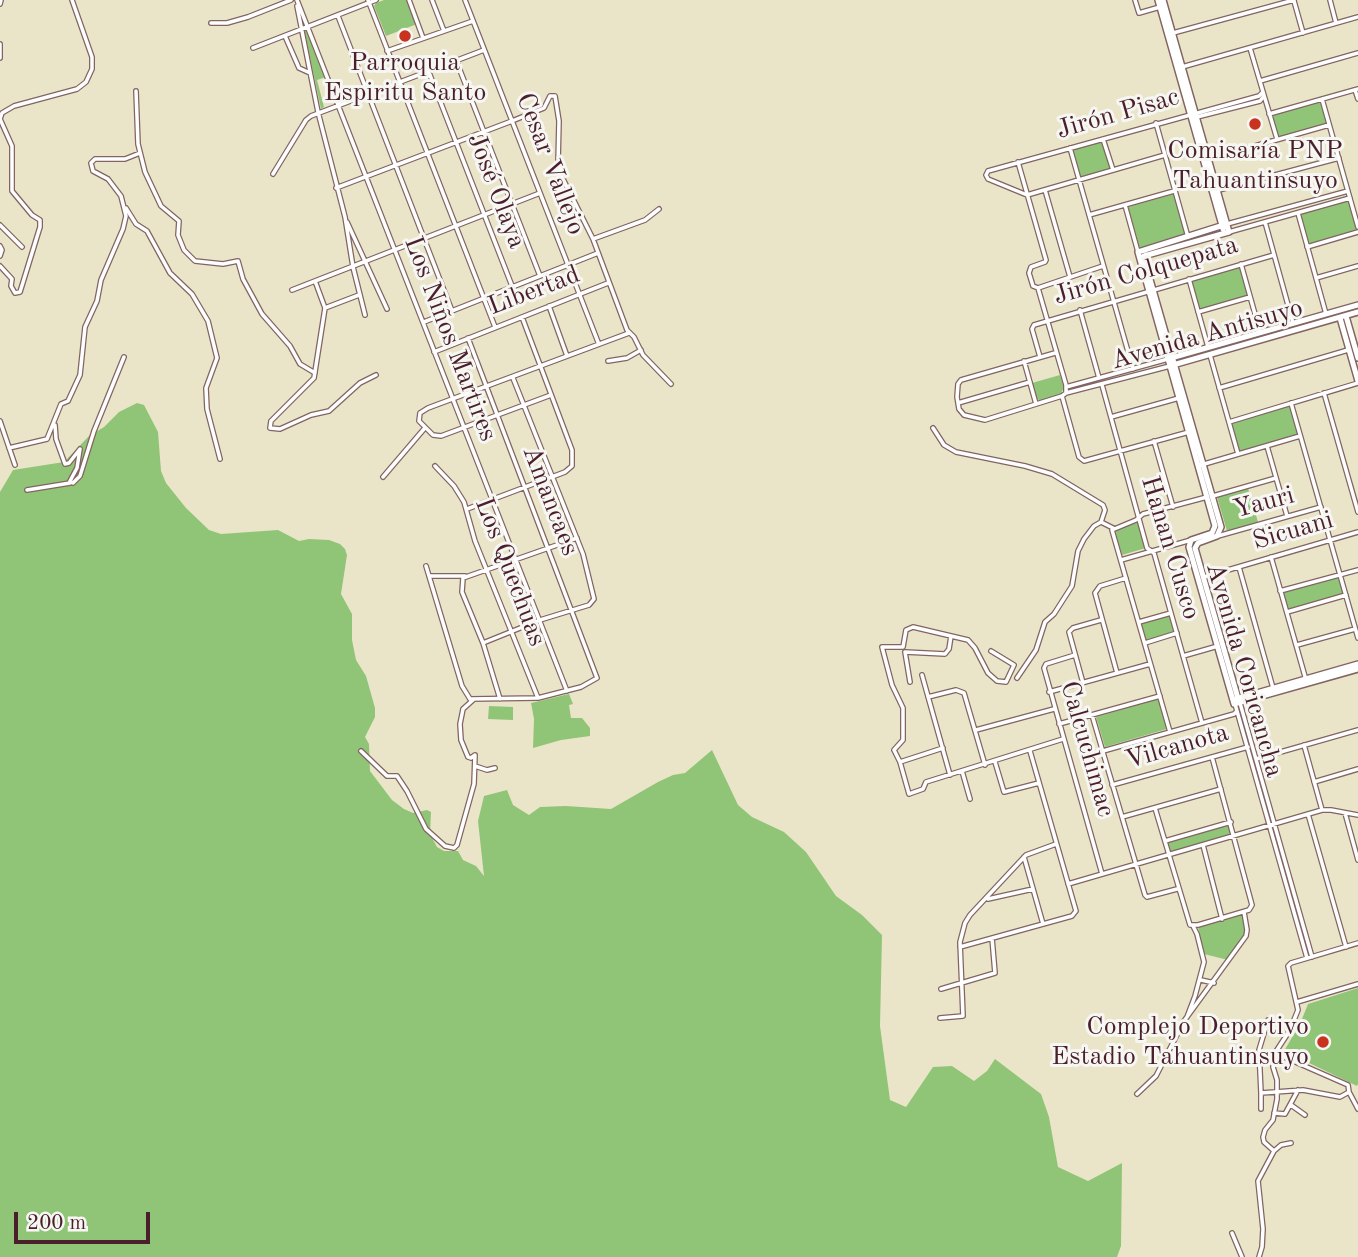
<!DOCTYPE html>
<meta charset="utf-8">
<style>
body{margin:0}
#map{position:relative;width:1358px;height:1257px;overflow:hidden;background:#eae5c9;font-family:"Old Standard TT",serif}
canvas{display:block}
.scale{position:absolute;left:14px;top:1212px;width:136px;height:32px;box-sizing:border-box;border:4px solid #4a1f2b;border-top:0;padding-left:9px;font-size:21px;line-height:24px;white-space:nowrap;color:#4a1f2b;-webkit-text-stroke:5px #f6f6f2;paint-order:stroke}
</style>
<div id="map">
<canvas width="1358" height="1257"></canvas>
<div class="scale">200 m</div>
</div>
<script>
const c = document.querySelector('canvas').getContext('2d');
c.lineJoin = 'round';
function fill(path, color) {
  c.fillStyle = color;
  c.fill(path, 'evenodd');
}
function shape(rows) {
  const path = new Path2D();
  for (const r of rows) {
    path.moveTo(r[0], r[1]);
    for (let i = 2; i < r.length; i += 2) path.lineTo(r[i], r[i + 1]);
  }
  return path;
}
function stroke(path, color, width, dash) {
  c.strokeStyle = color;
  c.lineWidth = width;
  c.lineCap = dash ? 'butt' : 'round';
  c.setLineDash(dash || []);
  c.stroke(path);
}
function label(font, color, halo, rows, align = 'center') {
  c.font = font + ' "Old Standard TT",serif';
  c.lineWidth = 6;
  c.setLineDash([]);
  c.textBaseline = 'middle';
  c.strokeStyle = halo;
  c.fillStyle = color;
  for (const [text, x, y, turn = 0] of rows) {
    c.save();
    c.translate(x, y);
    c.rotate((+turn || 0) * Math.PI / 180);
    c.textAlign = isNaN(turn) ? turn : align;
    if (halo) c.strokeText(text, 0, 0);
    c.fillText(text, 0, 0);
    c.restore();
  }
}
fill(shape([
 [384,0,408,0,417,24,386,36,374,6,376,3],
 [307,28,326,77,317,80,324,107,321,109,304,29],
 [1320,101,1327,125,1278,138,1271,115],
 [1102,141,1110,169,1080,177,1072,150],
 [1174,194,1186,236,1140,249,1128,207],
 [1348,201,1357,230,1309,244,1300,214],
 [1240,268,1248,296,1199,310,1191,281],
 [1060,375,1064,387,1061,394,1041,401,1037,399,1032,383],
 [137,403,144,405,158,432,161,471,166,483,186,508,209,530,221,534,278,530,299,541,309,539,329,540,340,544,345,549,347,555,341,594,352,614,352,640,356,660,366,676,375,708,375,717,365,737,369,744,370,771,392,800,404,809,413,813,427,810,431,812,430,834,437,847,444,851,458,851,463,860,476,866,484,876,478,821,484,796,507,790,513,805,529,815,540,807,566,806,611,809,658,782,673,775,685,773,712,750,738,805,752,817,784,832,806,852,836,896,862,915,882,935,880,1026,890,1100,906,1107,933,1067,952,1066,974,1081,987,1071,995,1059,1041,1094,1049,1117,1058,1167,1088,1181,1122,1163,1121,1246,1117,1257,0,1257,0,492,13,470,64,462,89,436,104,427,119,412],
 [1290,404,1299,436,1239,452,1230,423],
 [1248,488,1258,522,1227,531,1217,497],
 [1139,522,1146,548,1122,555,1115,531,1117,529],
 [1339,577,1344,597,1289,614,1283,592],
 [1169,615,1174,633,1146,641,1141,624],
 [569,694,573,704,569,705,571,718,582,718,590,728,590,736,561,740,533,748,534,719,531,703],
 [1158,699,1167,729,1105,747,1096,717],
 [489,706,513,707,513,720,488,719],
 [1229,824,1233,835,1170,853,1167,842],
 [1243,914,1245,935,1228,960,1204,954,1198,927],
 [1358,988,1358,1084,1357,1086,1284,1051,1300,1024,1308,1004]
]), '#90c577');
const minor = shape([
 [297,0,567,691],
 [368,0,495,327],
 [409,0,423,38],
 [432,0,444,31],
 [465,0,598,342],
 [1135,0,1139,13,1160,7],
 [1330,0,1336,23],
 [1294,1,1303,33],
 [0,4,1,0],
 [297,6,318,112,345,217,353,267,365,315],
 [338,16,452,311],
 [211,23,227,23,248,17,291,0],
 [1173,33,1294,0],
 [285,36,299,68,310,73],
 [0,44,0,58],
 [253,48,376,0],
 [1250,48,1277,139],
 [387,51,473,21],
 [456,60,540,276],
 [1182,67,1358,17],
 [428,70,512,286],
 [1260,81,1358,53],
 [1355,90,1358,99],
 [136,91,138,144,145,172,161,206,179,221,178,235,184,250,195,261,223,264,238,261,243,279,262,314,290,346,300,364,315,373],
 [1322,99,1358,227],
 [1269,114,1358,89],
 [1197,117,1260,101,1264,96],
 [1156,123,1188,237],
 [1103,139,1113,170],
 [1070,148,1133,369],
 [1165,155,1027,195,988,179,986,175,988,171,1259,96,1263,92],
 [1209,159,1329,125],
 [1018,162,1046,260,1045,262,1031,267,1029,273,1033,286,1038,288,1066,385,1066,393,1062,396,1079,457,1084,461,1189,432],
 [273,174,306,120,311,116,484,50],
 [336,188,512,121,544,108,550,96,555,96,559,121,558,163,561,175,593,239,627,330,634,337,643,355,671,384],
 [1045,190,1070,277],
 [1215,191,1339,158],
 [1125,205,1138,252],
 [126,208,136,224,147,231,170,273,192,294,208,321,217,358,206,388,207,409,220,459],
 [1298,213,1326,314],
 [1089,215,1174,191],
 [347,222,387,309],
 [1265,222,1293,323],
 [1227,224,1348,191],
 [0,225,22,247],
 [1229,232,1350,198],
 [593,239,645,220,659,209],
 [0,246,2,250,0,256],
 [1307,247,1358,232],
 [1241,264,1260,332],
 [0,266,12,279,11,286,15,293,20,292,40,227,40,220,32,215,12,191,12,146,0,119,2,113,14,106,77,89,86,82,92,69,92,57,72,0],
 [1316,278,1358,266],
 [1189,279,1208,347],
 [315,281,325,308,314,378,271,421,270,428,280,429,311,415,329,411,360,383,376,375],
 [1038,288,1103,266],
 [292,290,540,193],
 [549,306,567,356],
 [325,308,359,295],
 [1080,310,1099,378],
 [1198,312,1250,297],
 [424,322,598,253],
 [434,352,608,283],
 [1055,353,961,380,958,384,957,397,959,409,964,415,985,420,1062,396],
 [1210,355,1238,454],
 [1040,357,1032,329,1034,325,1274,255],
 [608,361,627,358,641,350],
 [1024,361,1036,404],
 [1102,385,1147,548,1154,553,1202,723],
 [1066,387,1168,359],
 [1219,388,1348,350],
 [1066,393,1170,366],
 [1324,393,1358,512],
 [551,395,441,436,433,435,419,421,420,413,428,408,629,333],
 [958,403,1030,382],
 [1291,403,1358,638],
 [1111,417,1179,398],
 [0,421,15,465],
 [1229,422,1358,383],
 [55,425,56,439,65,464,69,463,80,449,77,468,70,481,73,483,80,476,94,431,124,357],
 [933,428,944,445,956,452,1025,466,1052,474,1103,505,1105,510,1101,522,1113,528],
 [1154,441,1173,507],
 [1267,446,1287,516],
 [9,448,47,439,61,404,68,401,80,375,85,327,97,301,101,280,123,229,126,216,121,196,108,179,93,171,91,163,95,159,125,159,140,153],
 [1201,465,1300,436],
 [435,466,454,486,464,502,475,541,538,698],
 [383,477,424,429],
 [27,490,70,483],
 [1213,496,1276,478],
 [467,509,565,472,572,466,572,450,522,317],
 [1218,536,1321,507],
 [1271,557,1306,680],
 [1121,560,1191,540],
 [426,566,462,686,470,699,538,698,581,687,597,678,468,338],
 [1239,567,1273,688],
 [429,576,465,576],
 [1204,577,1358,532],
 [1280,591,1358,570],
 [1287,612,1346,595],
 [1139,622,1171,613],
 [483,643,540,620,589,605,594,599,583,554,513,378],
 [1145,643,1177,633],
 [1297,645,1355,629],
 [991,651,1014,665,1006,682,997,681,988,673,975,648,968,640,913,627,906,630,903,647,882,647,892,685,903,708,903,740,894,750,900,762,909,794,923,789,926,782,1063,739],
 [1075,655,1046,664,1044,668,1102,874],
 [1183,656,1218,646],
 [1117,673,1095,593,1100,586,1126,578],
 [922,675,950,775],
 [1017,678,1036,650,1045,622,1054,614,1072,586,1078,551,1084,539,1094,526,1101,522],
 [910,682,905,652,945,654,949,649,951,636],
 [1083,683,1069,632,1073,628,1101,620],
 [1049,692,1150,664],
 [928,697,956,690,964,693,985,765],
 [500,699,483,643,462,592,463,578,577,538],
 [1240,703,1312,957],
 [1235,704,1307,958],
 [1092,715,1145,895,1147,897,1177,889],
 [1059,724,1160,696],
 [976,730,1054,709],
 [1170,732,1112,530,1136,520,1143,514,1207,497],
 [1304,745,1322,810],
 [361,751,387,776,397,776,407,791,426,829,445,846,454,848,457,845,474,784,475,755,471,758,468,757,461,740,460,724,463,709,473,700],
 [1103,751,1234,714,1237,711],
 [1256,759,1358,730],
 [900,762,943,748],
 [995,762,1004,792,1039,783],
 [475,766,487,770,495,768],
 [962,771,970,799],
 [1314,782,1358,769],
 [1112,785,1248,747],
 [1155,808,1190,925,1198,925,1249,910,1252,905,1212,757],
 [1345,813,1358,860],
 [1308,814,1346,947],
 [1122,817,1221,789],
 [1165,841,1231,822],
 [1203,845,1222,919],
 [1024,857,1043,924],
 [1068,884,1322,810,1331,810,1358,815],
 [988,899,1033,889],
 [960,947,1072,916,1076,911,1030,751],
 [1201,980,1214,983],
 [941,989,995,973,992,938],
 [1297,1002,1358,984],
 [1187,1017,1195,996,1204,962,1197,934,1193,926],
 [940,1018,963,1016,960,942,965,923,970,915,1026,855,1056,844],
 [1268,1020,1259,1050,1261,1093,1303,1090,1340,1097,1349,1092],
 [1275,1053,1348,1085,1349,1092,1358,1109],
 [1261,1093,1261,1109],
 [1137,1094,1156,1076,1184,1021,1246,936,1247,930,1244,912],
 [1291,1105,1305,1115],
 [1274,1113,1285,1114,1298,1090],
 [1274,1151,1264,1142,1263,1137,1265,1130,1273,1120,1277,1099,1277,1080,1273,1067,1275,1053,1290,1030,1298,1010,1288,966,1291,963,1358,943],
 [1232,1233,1242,1257],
 [1259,1257,1262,1247,1263,1229,1258,1181,1274,1151,1281,1145,1291,1143]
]);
const tertiary = shape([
 [1158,0,1223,229],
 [1227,224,1138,252,1215,526,1212,533,1191,540,1189,547,1234,704,1358,669],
 [1146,255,1145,262,1221,527,1217,536,1198,543,1195,548,1239,702],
 [1144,256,1229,232,1163,0],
 [1346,316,1358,358],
 [1340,318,1358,381],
 [1171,358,1358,305],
 [1173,365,1358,312],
 [1236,699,1358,664]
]);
stroke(minor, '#826462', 6);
stroke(tertiary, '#826462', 8);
stroke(minor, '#fff', 3.5);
stroke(tertiary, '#fff', 5);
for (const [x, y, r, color] of [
 [405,36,7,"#c8321e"],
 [1255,124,7,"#c8321e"],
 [1323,1042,7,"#c8321e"]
]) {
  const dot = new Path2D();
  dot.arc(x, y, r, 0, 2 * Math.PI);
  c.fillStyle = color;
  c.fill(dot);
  stroke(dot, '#f6f6f2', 2.5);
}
label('26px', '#4a1f2b', '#f6f6f2', [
 ["Parroquia",405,63],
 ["Espiritu Santo",405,93],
 ["Comisaría PNP",1255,151],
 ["Tahuantinsuyo",1255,181],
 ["Complejo Deportivo",1309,1027,"right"],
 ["Estadio Tahuantinsuyo",1309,1057,"right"]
]);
label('26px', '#4a1f2b', '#f6f6f2', [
 ["Jirón Pisac",1118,114,-16],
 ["Cesar Vallejo",550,164,69],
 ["José Olaya",496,191,69],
 ["Jirón Colquepata",1146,271,-16],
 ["Libertad",534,291,-21],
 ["Avenida Antisuyo",1207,335,-16],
 ["Los Niños Martires",450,339,69],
 ["Amancaes",550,501,69],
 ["Yauri",1264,503,-15],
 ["Sicuani",1293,531,-16],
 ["Hanan Cusco",1170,548,73],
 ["Los Quechuas",510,572,69],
 ["Avenida Coricancha",1244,670,74],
 ["Vilcanota",1177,747,-16],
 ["Calcuchimac",1087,749,74]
]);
</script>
